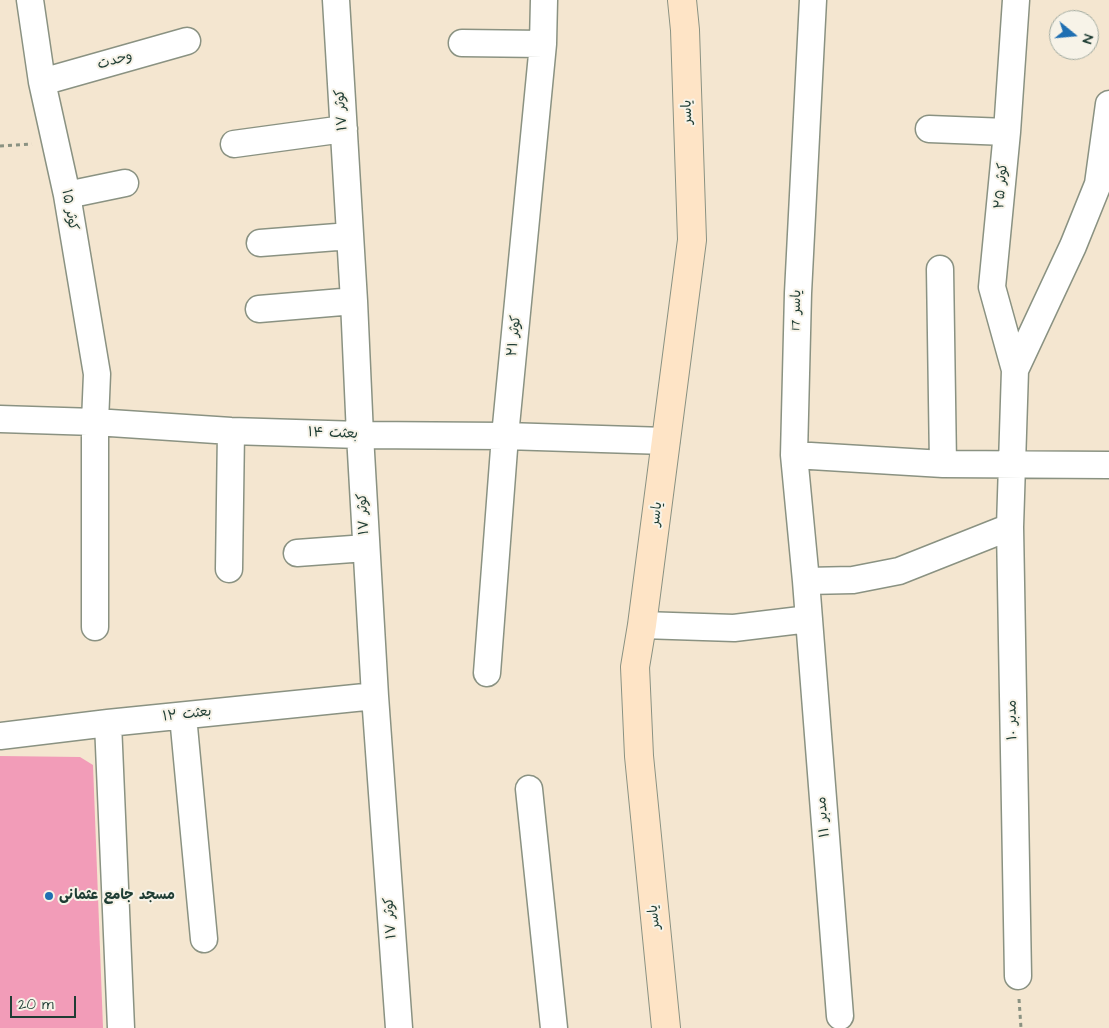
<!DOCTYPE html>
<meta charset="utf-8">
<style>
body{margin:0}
#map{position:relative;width:1109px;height:1028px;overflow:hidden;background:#f4e6d0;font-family:"Architects Daughter",sans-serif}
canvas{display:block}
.north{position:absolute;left:1049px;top:10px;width:50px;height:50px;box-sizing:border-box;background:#f7f3e8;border:1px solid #a1aaa0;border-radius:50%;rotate:107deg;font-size:14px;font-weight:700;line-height:20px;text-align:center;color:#1f3d34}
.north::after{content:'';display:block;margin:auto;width:18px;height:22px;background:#1f6fb2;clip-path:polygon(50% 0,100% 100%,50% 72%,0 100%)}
.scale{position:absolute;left:10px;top:996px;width:66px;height:22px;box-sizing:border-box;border:2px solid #1f3d34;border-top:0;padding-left:6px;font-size:15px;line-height:18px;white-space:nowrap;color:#1f3d34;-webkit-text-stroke:4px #f7f3e8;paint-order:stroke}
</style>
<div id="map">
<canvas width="1109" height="1028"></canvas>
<div class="north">N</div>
<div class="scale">20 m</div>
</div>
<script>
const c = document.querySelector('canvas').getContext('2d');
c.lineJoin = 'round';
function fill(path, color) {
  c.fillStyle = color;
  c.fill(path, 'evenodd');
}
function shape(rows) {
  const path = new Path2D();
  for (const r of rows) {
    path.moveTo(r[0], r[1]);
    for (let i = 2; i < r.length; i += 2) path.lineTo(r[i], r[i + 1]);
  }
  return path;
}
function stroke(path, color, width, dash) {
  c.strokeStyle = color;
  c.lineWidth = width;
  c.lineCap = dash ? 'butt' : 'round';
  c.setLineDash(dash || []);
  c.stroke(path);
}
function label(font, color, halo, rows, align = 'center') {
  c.font = font + ' "Architects Daughter","Playpen Sans Arabic",sans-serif';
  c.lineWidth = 4;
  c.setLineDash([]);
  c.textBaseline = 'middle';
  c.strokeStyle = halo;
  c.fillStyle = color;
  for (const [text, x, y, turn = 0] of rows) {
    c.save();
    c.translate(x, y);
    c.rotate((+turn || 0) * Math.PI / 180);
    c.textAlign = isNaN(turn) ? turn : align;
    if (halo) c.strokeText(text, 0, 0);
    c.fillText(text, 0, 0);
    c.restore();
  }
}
fill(shape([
 [0,756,80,757,93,765,103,1028,0,1028]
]), '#f29cb8');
const street = shape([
 [30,0,42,82,67,195,97,374,95,422,95,627],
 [336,0,354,301,360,435,375,696,399,1028],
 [813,0,798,293,794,455,806,581,840,1016],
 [462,43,543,44],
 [42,82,187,41],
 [929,129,1007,132],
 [234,144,344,129],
 [67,195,125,183],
 [260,243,350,236],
 [940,269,943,464],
 [259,309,354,301],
 [1015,370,992,287,1007,132,1016,0],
 [0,419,95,422,231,431,360,435,505,436,666,441],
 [794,455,943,464,1109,465],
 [297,553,366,548],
 [229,569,231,431],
 [806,581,853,580,899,571,1010,527],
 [642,625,734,628,809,619],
 [487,673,505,436,543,44,544,0],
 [183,716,204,939],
 [108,723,121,1028],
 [0,736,108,723,375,696],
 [529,789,554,1028],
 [1018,976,1010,527,1015,370,1073,246,1098,184,1109,104]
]);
const secondary = shape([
 [666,1028,639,756,635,667,642,625,692,240,685,30,682,0]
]);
stroke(street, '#8a9282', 29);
stroke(secondary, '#8a9282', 30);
stroke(shape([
 [0,146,32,144],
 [1019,999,1021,1028]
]), '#8a9282', 3, [4, 4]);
stroke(street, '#fff', 26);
stroke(secondary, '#fee4c6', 28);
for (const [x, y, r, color] of [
 [49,896,5,"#1f6fb2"]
]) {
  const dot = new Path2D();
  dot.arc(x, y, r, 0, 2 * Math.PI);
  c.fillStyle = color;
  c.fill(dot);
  stroke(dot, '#f7f3e8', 2);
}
label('14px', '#1f3d34', '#f7f3e8', [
 ["وحدت",115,61,-16],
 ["کوثر ۱۷",342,110,-94],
 ["یاسر",688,112,-92],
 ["کوثر ۲۵",1002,186,-85],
 ["کوثر ۱۵",69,210,80],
 ["یاسر 17",797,310,-89],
 ["کوثر ۲۱",515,336,-84],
 ["بعثت ۱۴",333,434,2],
 ["کوثر ۱۷",364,514,-93],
 ["یاسر",657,514,-83],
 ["بعثت ۱۲",187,715,-6],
 ["مدبر ۱۰",1013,720,-91],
 ["مدبر ۱۱",824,817,-95],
 ["یاسر",655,917,-96],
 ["کوثر ۱۷",391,918,-94]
]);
label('bold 14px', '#1f3d34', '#f7f3e8', [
 ["مسجد جامع عثمانی",59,896]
], 'left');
</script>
